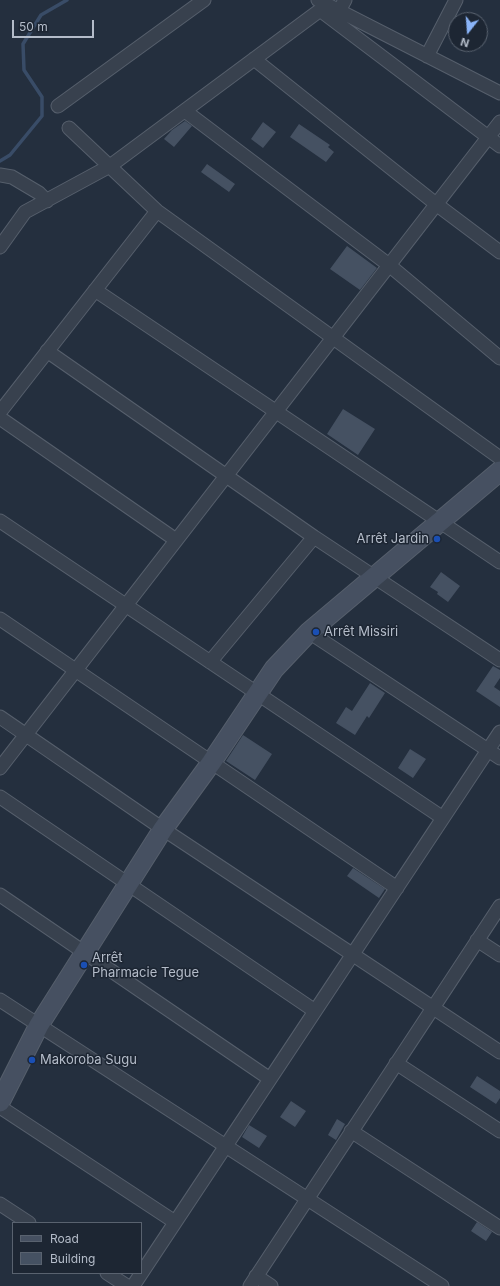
<!DOCTYPE html>
<meta charset="utf-8">
<style>
body{margin:0}
#map{position:relative;width:500px;height:1286px;overflow:hidden;background:#242f3e;font-family:Inter,sans-serif}
canvas{display:block}
.legend{position:absolute;left:12px;top:1222px;width:130px;height:52px;box-sizing:border-box;background:#1d2633;border:1px solid #59626f;margin:0;padding:5px 7px;list-style:none;font-size:12px;color:#b4bcc9}
.legend li{display:flex;align-items:center;gap:8px;height:20px}
.legend b{width:20px;border:1px solid #59626f}
.north{position:absolute;left:448px;top:12px;width:40px;height:40px;box-sizing:border-box;background:#1d2633;border:1px solid #59626f;border-radius:50%;rotate:197deg;font-size:11px;font-weight:700;line-height:16px;text-align:center;color:#b4bcc9}
.north::after{content:'';display:block;margin:auto;width:14px;height:18px;background:#8ab4f8;clip-path:polygon(50% 0,100% 100%,50% 72%,0 100%)}
.scale{position:absolute;left:12px;top:20px;width:82px;height:18px;box-sizing:border-box;border:2px solid #b4bcc9;border-top:0;padding-left:5px;font-size:12px;line-height:14px;white-space:nowrap;color:#b4bcc9;-webkit-text-stroke:3px #1d2633;paint-order:stroke}
</style>
<div id="map">
<canvas width="500" height="1286"></canvas>
<ul class="legend">
<li><b style="height:5px;background:#465061"></b>Road</li>
<li><b style="height:11px;background:#455162"></b>Building</li>
</ul>
<div class="north">N</div>
<div class="scale">50 m</div>
</div>
<script>
const c = document.querySelector('canvas').getContext('2d');
c.lineJoin = 'round';
function shape(rows) {
  const path = new Path2D();
  for (const r of rows) {
    path.moveTo(r[0], r[1]);
    for (let i = 2; i < r.length; i += 2) path.lineTo(r[i], r[i + 1]);
  }
  return path;
}
function stroke(path, color, width, dash) {
  c.strokeStyle = color;
  c.lineWidth = width;
  c.lineCap = dash ? 'butt' : 'round';
  c.setLineDash(dash || []);
  c.stroke(path);
}
function fill(path, color) {
  c.fillStyle = color;
  c.fill(path, 'evenodd');
}
function label(font, color, halo, rows, align = 'center') {
  c.font = font + ' Inter,sans-serif';
  c.lineWidth = 3;
  c.setLineDash([]);
  c.textBaseline = 'middle';
  c.strokeStyle = halo;
  c.fillStyle = color;
  for (const [text, x, y, turn = 0] of rows) {
    c.save();
    c.translate(x, y);
    c.rotate((+turn || 0) * Math.PI / 180);
    c.textAlign = isNaN(turn) ? turn : align;
    if (halo) c.strokeText(text, 0, 0);
    c.fillText(text, 0, 0);
    c.restore();
  }
}
stroke(shape([
 [0,161,10,155,42,116,42,97,24,70,23,44,41,15,67,0]
]), '#394c67', 3.5);
fill(shape([
 [185,121,192,126,174,147,164,139,172,130],
 [263,122,276,132,263,148,251,139],
 [299,124,330,145,328,147,334,152,326,162,290,137],
 [207,164,235,184,229,192,201,172],
 [347,246,377,268,360,290,330,269],
 [343,409,375,429,358,455,327,434],
 [441,572,460,586,448,602,437,594,438,592,430,587],
 [493,666,500,670,500,678,494,687,500,691,500,707,476,691],
 [370,683,385,693,369,718,367,716,355,735,336,723,346,707,352,711],
 [243,735,272,754,255,780,226,761],
 [410,749,426,759,413,778,398,768],
 [353,868,385,889,379,898,347,876],
 [477,1076,500,1091,500,1098,496,1104,470,1087],
 [291,1101,306,1111,295,1127,280,1117],
 [337,1119,345,1124,336,1140,328,1135],
 [249,1125,267,1136,259,1148,242,1137],
 [477,1222,492,1232,486,1241,471,1231]
]), '#455162');
const street = shape([
 [318,0,500,93],
 [320,10,500,146],
 [339,11,345,0],
 [427,56,456,0],
 [254,59,436,204,500,252],
 [58,106,204,0],
 [185,111,389,265,500,358],
 [69,128,157,211,500,458],
 [0,175,12,177,39,193,47,201],
 [0,247,25,212,110,166,327,5],
 [95,290,500,562],
 [47,351,314,537,500,660],
 [0,412,157,211],
 [0,418,176,540],
 [0,521,443,818],
 [0,619,397,888],
 [309,632,500,758],
 [210,662,314,537],
 [0,717,163,829,500,1052],
 [0,768,500,122],
 [0,797,315,1011],
 [0,895,270,1079],
 [477,940,500,955],
 [0,1000,442,1286],
 [396,1063,500,1131],
 [0,1107,175,1222],
 [351,1131,500,1228],
 [0,1204,29,1223],
 [107,1273,127,1286],
 [256,1276,271,1286],
 [133,1286,500,732],
 [250,1286,500,906]
]);
const secondary = shape([
 [0,1102,39,1025,163,829,211,763,274,669,309,632,500,471]
]);
stroke(street, '#565f6c', 15);
stroke(secondary, '#565f6c', 21);
stroke(street, '#38414e', 13);
stroke(secondary, '#465061', 19);
for (const [x, y, r, color] of [
 [437,539,4,"#1a4fb4"],
 [316,632,4,"#1a4fb4"],
 [84,965,4,"#1a4fb4"],
 [32,1060,4,"#1a4fb4"]
]) {
  const dot = new Path2D();
  dot.arc(x, y, r, 0, 2 * Math.PI);
  c.fillStyle = color;
  c.fill(dot);
  stroke(dot, '#1d2633', 1.5);
}
label('13px', '#b4bcc9', '#1d2633', [
 ["Arrêt Jardin",429,539,"right"],
 ["Arrêt Missiri",324,632],
 ["Arrêt",92,958],
 ["Pharmacie Tegue",92,973],
 ["Makoroba Sugu",40,1060]
], 'left');
</script>
